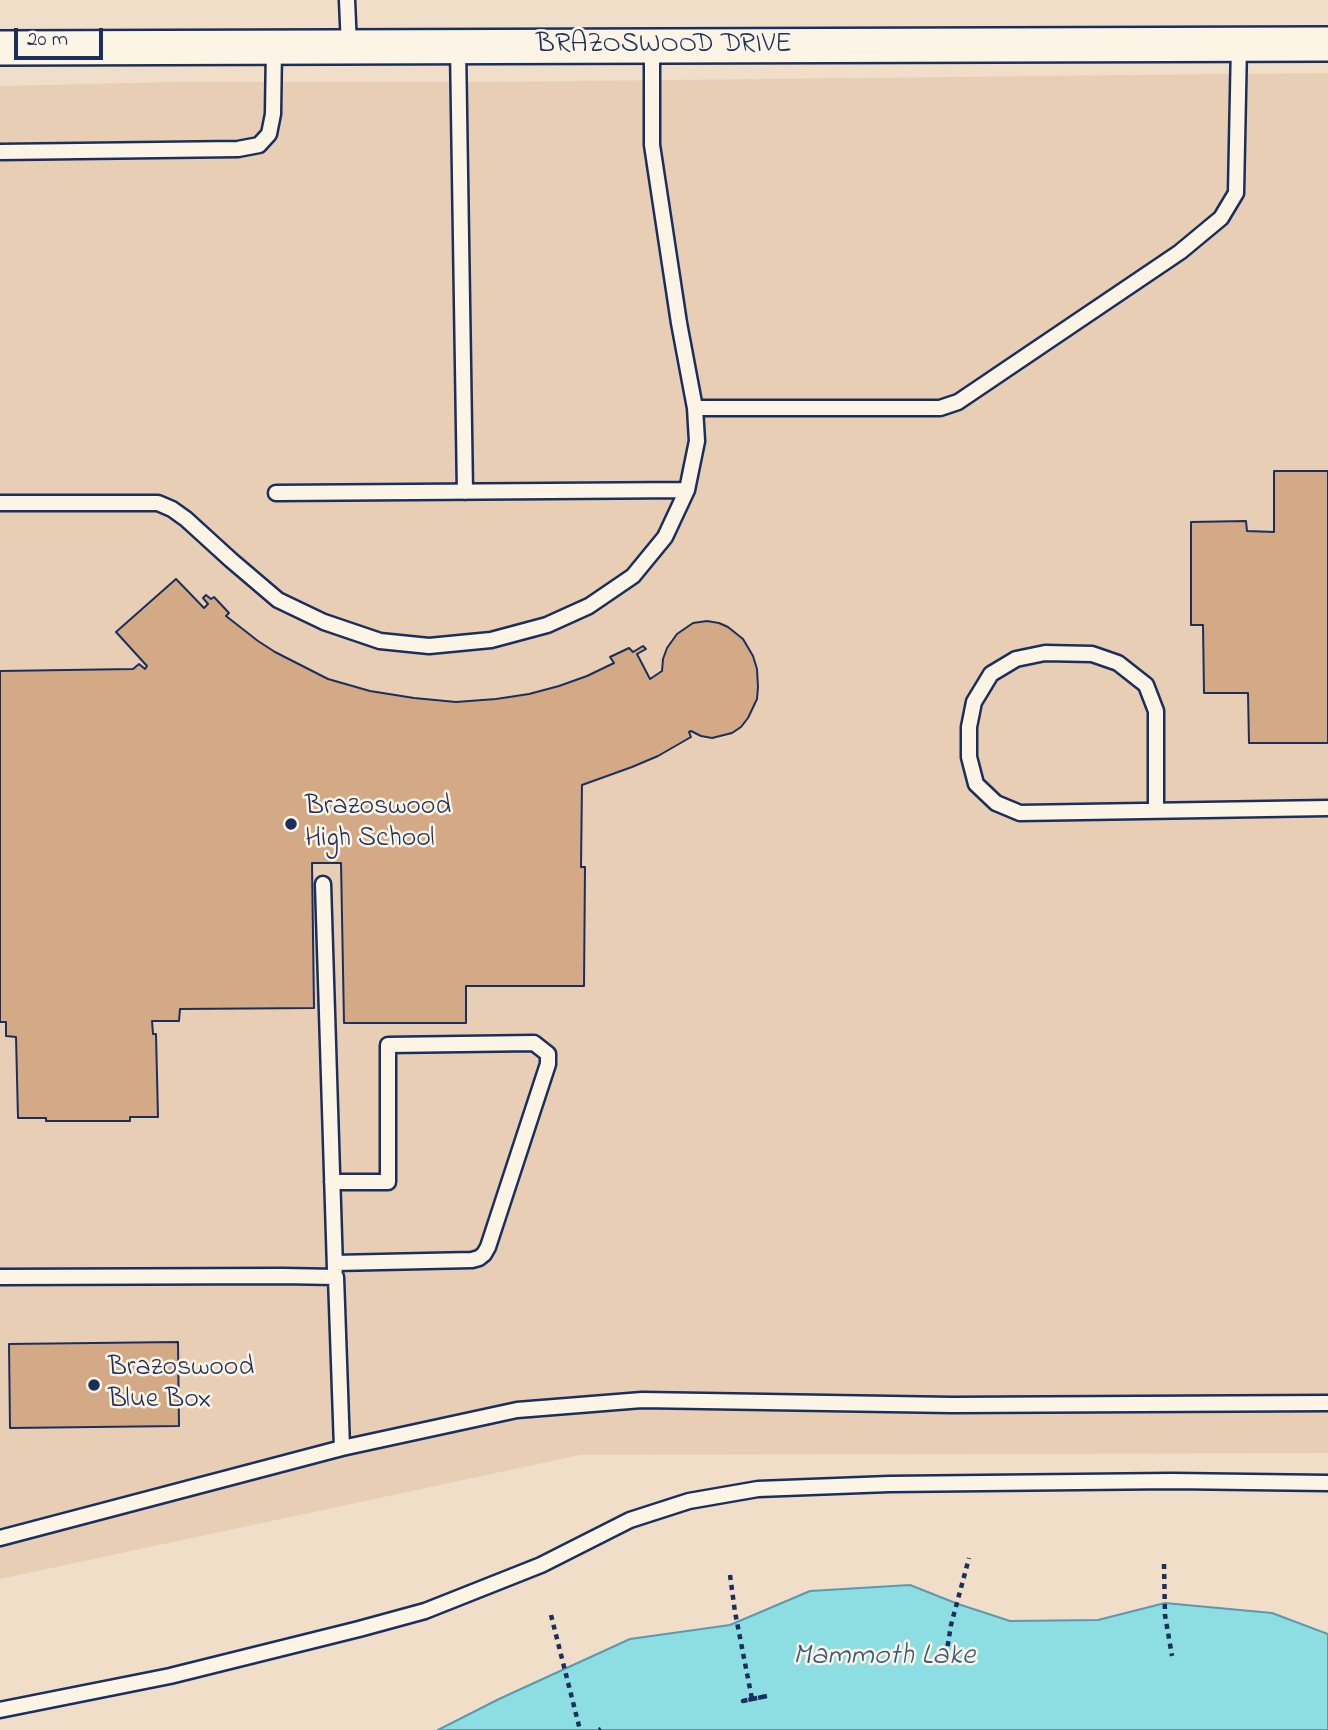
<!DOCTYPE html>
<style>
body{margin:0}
#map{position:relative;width:1328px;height:1730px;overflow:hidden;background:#f0dec8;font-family:"Indie Flower",sans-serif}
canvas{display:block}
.scale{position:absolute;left:14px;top:28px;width:89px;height:32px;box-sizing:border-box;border:4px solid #1b2f5e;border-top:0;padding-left:9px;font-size:21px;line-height:24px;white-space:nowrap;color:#1b2f5e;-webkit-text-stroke:5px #fcf5e5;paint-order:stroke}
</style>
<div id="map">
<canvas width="1328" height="1730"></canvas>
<div class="scale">20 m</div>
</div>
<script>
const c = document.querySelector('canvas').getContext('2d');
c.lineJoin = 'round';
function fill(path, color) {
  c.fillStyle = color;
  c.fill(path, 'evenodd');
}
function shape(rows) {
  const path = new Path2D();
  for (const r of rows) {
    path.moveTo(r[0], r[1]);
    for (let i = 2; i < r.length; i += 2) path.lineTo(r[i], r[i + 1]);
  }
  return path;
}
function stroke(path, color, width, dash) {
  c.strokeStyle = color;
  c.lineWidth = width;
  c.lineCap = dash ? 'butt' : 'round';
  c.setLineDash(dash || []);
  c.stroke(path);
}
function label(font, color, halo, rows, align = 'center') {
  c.font = font + ' "Indie Flower",sans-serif';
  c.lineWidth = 5;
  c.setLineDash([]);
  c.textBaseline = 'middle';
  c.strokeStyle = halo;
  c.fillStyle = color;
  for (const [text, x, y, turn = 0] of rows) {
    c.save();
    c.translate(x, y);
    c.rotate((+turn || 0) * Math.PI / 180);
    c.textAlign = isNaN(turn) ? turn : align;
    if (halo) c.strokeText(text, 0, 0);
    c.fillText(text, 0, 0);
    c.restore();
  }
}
fill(shape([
 [1328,73,1328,1453,580,1455,0,1579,0,86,179,82,484,82]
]), '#e8ceb4');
const water = shape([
 [910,1585,958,1604,1010,1621,1098,1620,1165,1603,1272,1613,1328,1634,1328,1730,438,1730,499,1699,630,1639,730,1625,810,1591,910,1585]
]);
fill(water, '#8cdee2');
stroke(water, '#5f98ad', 2);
const building = shape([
 [1274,471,1328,471,1328,743,1249,743,1248,693,1204,693,1203,625,1191,625,1191,522,1246,521,1247,531,1274,532,1274,471],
 [176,579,204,608,208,604,203,598,206,595,211,599,214,597,229,613,226,616,258,641,275,652,328,679,370,691,414,698,456,702,496,699,529,694,559,686,587,676,614,663,610,657,629,648,633,652,643,646,646,649,637,654,650,679,662,671,663,659,667,648,677,634,693,623,707,621,719,623,728,627,743,639,753,656,757,669,758,687,757,699,748,718,741,727,732,733,712,738,701,736,691,731,689,732,691,737,658,756,632,767,582,785,581,867,585,867,584,986,466,986,466,1023,344,1023,341,863,312,863,314,1008,180,1009,179,1021,152,1021,153,1034,156,1034,158,1117,130,1117,130,1121,46,1121,46,1118,18,1118,16,1037,6,1036,6,1022,0,1022,0,671,133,669,139,664,145,669,147,666,116,632,176,579],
 [178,1342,179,1426,10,1428,9,1344,178,1342]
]);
fill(building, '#d4a985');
stroke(building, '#1b2f5e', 2);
const service = shape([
 [347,0,349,47],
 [652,46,652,145,679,323,695,408,940,408,958,402,1180,252,1221,218,1236,193,1239,44],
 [458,47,465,492],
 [0,152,238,149,259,145,269,134,273,114,274,47],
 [276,493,687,490],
 [0,503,158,503,172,509,186,519,231,560,278,600,324,622,380,641,429,646,491,640,547,625,589,606,633,576,665,537,687,490,697,441,695,408],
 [1156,811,1156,711,1146,685,1118,663,1092,654,1045,653,1016,659,991,674,974,702,969,727,969,757,976,784,996,803,1020,813,1328,808],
 [323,884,335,1269],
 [332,1182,388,1182,388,1045,534,1043,548,1054,548,1064,488,1247,484,1254,479,1258,472,1260,335,1263],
 [0,1277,283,1276,336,1277,342,1448],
 [0,1538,342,1448,517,1410,642,1400,952,1405,1328,1403],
 [0,1710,170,1676,359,1629,425,1611,541,1565,630,1520,689,1501,758,1489,889,1484,1172,1481,1328,1483]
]);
const tertiary = shape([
 [0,48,1328,44]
]);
stroke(service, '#1b2f5e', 19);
stroke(tertiary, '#1b2f5e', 38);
stroke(shape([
 [1164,1564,1165,1615,1172,1656],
 [730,1575,735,1612,752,1699],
 [551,1615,580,1730],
 [934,1656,959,1657],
 [946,1656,951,1625,969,1558],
 [767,1696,752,1699,743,1701,767,1696],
 [599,1730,601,1729]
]), '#1b2f5e', 4.5, [5, 5]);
stroke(service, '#fcf5e5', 14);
stroke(tertiary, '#fcf5e5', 33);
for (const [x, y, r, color] of [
 [291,824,7,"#1b2f5e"],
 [94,1385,7,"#1b2f5e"]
]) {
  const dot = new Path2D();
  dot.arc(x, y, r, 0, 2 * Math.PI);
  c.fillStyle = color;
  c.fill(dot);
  stroke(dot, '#fcf5e5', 2.5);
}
label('28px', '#1b2f5e', '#fcf5e5', [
 ["BRAZOSWOOD DRIVE",664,46]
]);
label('28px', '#1b2f5e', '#fcf5e5', [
 ["Brazoswood",305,808],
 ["High School",305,840],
 ["Brazoswood",108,1369],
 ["Blue Box",108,1401]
], 'left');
label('italic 30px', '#375b7f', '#fcf5e5', [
 ["Mammoth Lake",884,1658]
]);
</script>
